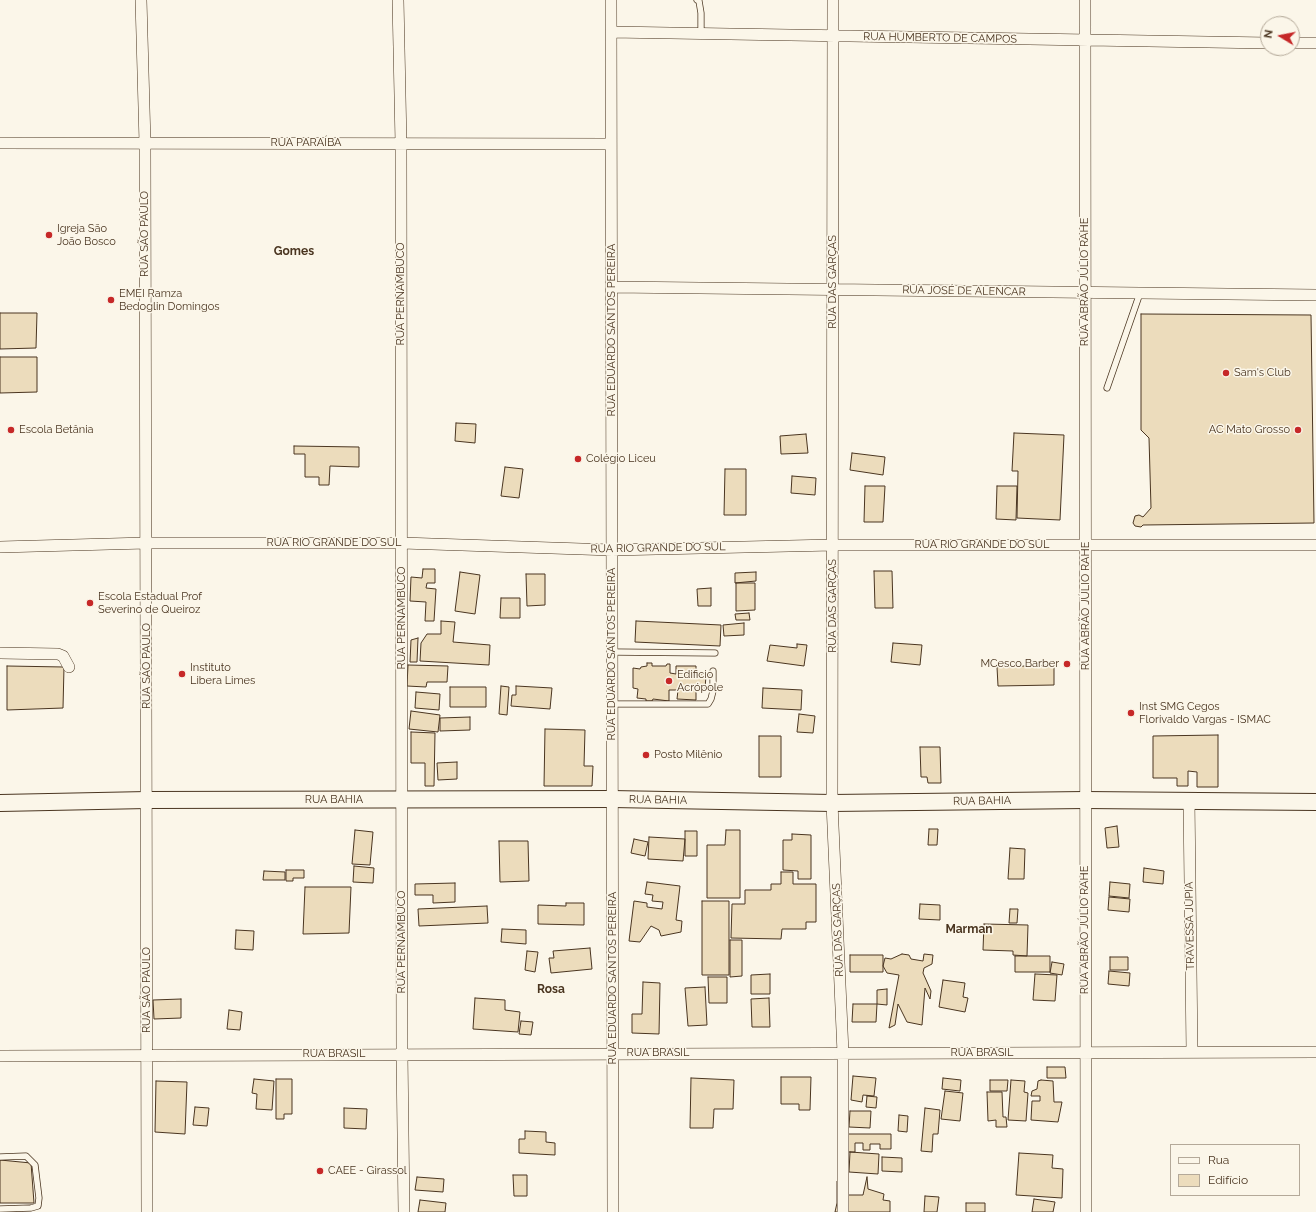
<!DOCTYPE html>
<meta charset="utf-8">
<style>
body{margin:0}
#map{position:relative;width:1316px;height:1212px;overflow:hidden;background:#fbf6e9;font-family:Raleway,sans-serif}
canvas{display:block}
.legend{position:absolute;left:1170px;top:1144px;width:130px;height:52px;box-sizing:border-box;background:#fbf6e9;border:1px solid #b4a999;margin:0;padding:5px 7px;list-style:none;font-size:12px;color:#4a3520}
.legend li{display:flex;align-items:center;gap:8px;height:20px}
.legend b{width:20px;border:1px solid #b4a999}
.north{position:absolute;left:1260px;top:16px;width:40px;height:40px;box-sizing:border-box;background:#fbf6e9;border:1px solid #b4a999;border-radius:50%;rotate:280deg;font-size:11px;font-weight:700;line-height:16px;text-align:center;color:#4a3520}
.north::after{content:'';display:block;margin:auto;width:14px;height:18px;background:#c62828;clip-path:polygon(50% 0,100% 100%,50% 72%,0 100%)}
</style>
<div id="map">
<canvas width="1316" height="1212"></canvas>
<ul class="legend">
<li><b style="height:5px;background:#fbf6e9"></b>Rua</li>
<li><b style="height:11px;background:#ecdcbc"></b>Edifício</li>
</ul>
<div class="north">N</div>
</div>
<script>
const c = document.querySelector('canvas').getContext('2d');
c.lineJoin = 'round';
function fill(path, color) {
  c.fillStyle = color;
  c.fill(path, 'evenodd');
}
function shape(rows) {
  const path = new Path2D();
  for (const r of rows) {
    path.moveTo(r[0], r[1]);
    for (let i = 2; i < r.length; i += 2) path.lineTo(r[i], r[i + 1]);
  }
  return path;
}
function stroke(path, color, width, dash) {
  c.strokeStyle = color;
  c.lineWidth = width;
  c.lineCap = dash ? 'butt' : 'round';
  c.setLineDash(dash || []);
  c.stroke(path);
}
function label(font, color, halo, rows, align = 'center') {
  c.font = font + ' Raleway,sans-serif';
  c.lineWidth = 3;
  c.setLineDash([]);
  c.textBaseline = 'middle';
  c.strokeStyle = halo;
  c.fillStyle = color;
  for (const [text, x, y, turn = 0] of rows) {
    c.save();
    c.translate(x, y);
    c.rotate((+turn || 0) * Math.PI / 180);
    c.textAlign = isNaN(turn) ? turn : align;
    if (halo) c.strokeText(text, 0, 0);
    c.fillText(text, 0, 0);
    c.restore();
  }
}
const building = shape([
 [0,313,37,313,36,348,0,349,0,313],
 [1141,314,1311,315,1314,523,1143,525,1141,527,1135,526,1133,523,1135,516,1139,515,1143,517,1151,508,1149,438,1141,430,1141,314],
 [0,357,37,357,37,392,0,393,0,357],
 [456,423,476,424,475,443,455,441,456,423],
 [1014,433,1064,435,1060,520,1017,518,1018,471,1012,471,1014,433],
 [806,434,808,453,781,454,780,436,806,434],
 [294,446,359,447,359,467,330,466,329,485,319,485,319,477,305,477,305,454,294,454,294,446],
 [852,453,885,457,883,475,850,470,852,453],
 [505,467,523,469,519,498,501,496,505,467],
 [725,469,746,469,746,515,724,515,725,469],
 [792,476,816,478,815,495,791,493,792,476],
 [865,486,885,486,883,522,864,522,865,486],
 [997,486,1017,486,1016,520,996,519,997,486],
 [423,569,435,569,435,583,427,583,426,588,436,589,434,621,425,621,426,602,410,601,411,577,422,578,423,569],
 [874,571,892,571,893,608,875,608,874,571],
 [460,572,480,575,475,614,455,611,460,572],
 [756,572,756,581,735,583,735,573,756,572],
 [526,574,545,574,545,605,527,606,526,574],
 [736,583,755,583,755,610,736,611,736,583],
 [711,588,711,606,698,606,697,589,711,588],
 [501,598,520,598,520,618,500,618,501,598],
 [749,613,750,620,736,620,735,614,749,613],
 [441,621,455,622,453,642,490,645,489,665,420,661,421,643,427,634,441,634,441,621],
 [636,621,721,625,720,646,635,642,636,621],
 [744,623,744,635,724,636,723,625,744,623],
 [418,638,417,662,410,662,411,640,418,638],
 [893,643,922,645,920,665,891,662,893,643],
 [797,644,807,645,804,666,767,661,770,645,797,648,797,644],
 [647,663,652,663,652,666,666,666,667,664,670,664,670,673,676,674,676,666,696,666,696,674,706,674,705,690,696,690,696,700,677,699,678,690,669,690,669,701,653,699,652,701,646,701,646,699,637,698,638,689,633,688,633,668,640,669,641,667,647,666,647,663],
 [408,665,448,666,447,682,427,682,426,687,407,686,408,665],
 [1054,665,1054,685,998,686,997,667,1054,665],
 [7,666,64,667,63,708,7,710,7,666],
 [501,686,509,687,507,715,499,714,501,686],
 [516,686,552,688,550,709,511,706,512,695,516,695,516,686],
 [450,687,486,687,486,707,450,707,450,687],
 [763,688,802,690,801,710,762,708,763,688],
 [416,692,440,694,439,710,415,708,416,692],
 [411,711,440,715,438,732,409,729,411,711],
 [799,714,815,716,813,733,797,732,799,714],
 [470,717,470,730,440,731,440,718,470,717],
 [545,729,585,730,584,766,593,766,592,786,544,786,545,729],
 [411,732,435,733,434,786,425,786,425,763,411,763,411,732],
 [1218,735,1218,787,1197,787,1197,772,1188,771,1188,786,1177,786,1177,778,1153,778,1153,736,1218,735],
 [759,736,781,736,781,777,759,777,759,736],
 [920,747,940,747,941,783,928,783,927,777,921,777,920,747],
 [457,762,457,779,438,780,437,763,457,762],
 [1117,826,1119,847,1107,848,1105,828,1117,826],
 [929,829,938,829,937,845,928,845,929,829],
 [355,830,373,832,370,865,352,864,355,830],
 [726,830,740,830,740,898,707,898,707,845,725,845,726,830],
 [685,831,697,831,697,856,685,856,685,831],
 [792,834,811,835,811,879,798,879,798,871,783,870,783,840,792,840,792,834],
 [649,837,685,839,683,861,648,859,649,837],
 [634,839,648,842,645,856,631,853,634,839],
 [499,841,528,841,529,881,500,882,499,841],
 [1010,848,1025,849,1024,879,1008,879,1010,848],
 [354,866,374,868,373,883,353,882,354,866],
 [1144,868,1164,871,1163,884,1143,882,1144,868],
 [286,870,304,870,304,878,293,878,293,881,286,881,286,870],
 [264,871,285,872,285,880,263,880,264,871],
 [781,872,793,872,793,884,816,884,816,922,806,922,806,929,782,929,781,939,731,938,732,904,745,904,745,890,771,890,771,884,781,884,781,872],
 [647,882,680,886,676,920,682,921,681,932,661,936,659,930,651,926,640,942,629,941,634,901,647,903,647,907,662,909,663,902,652,901,653,895,645,894,647,882],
 [1110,882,1130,884,1129,898,1109,896,1110,882],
 [455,883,455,902,433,903,433,895,415,895,415,884,455,883],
 [305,887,351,887,349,933,303,934,305,887],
 [1109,897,1130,899,1129,912,1108,910,1109,897],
 [702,901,729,901,729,975,702,975,702,901],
 [566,903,584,903,584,925,538,924,538,905,566,906,566,903],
 [920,904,940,905,940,920,919,919,920,904],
 [487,906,488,923,419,926,418,909,487,906],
 [1010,909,1018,909,1017,923,1009,923,1010,909],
 [984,924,1028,925,1027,956,1013,955,1013,951,983,950,984,924],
 [502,929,526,930,526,944,501,942,502,929],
 [236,930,254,931,253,950,235,949,236,930],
 [730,940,742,940,742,976,730,977,730,940],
 [590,948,592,969,551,973,549,958,554,958,553,951,590,948],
 [527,951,538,952,535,972,525,970,527,951],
 [902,954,909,955,911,959,923,961,924,954,933,955,932,964,924,968,923,973,931,991,930,999,925,988,922,1025,907,1022,898,1004,895,1025,889,1028,899,975,887,973,883,966,885,958,891,959,902,954],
 [850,955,883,955,883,972,850,972,850,955],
 [1015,956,1050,956,1050,972,1015,972,1015,956],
 [1110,957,1128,957,1128,970,1110,970,1110,957],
 [1052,962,1064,964,1062,975,1050,973,1052,962],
 [1109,971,1130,973,1129,986,1108,984,1109,971],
 [770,974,770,994,751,994,751,975,770,974],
 [1035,974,1057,975,1055,1001,1033,1000,1035,974],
 [708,977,727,977,727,1003,709,1003,708,977],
 [943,980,965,983,963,997,968,998,965,1012,939,1007,943,980],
 [643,982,660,983,659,1034,632,1033,632,1014,642,1014,643,982],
 [705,987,707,1025,688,1026,685,988,705,987],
 [887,989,887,1005,877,1004,877,990,887,989],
 [475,998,505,1000,505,1010,520,1012,518,1032,473,1029,475,998],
 [769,998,770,1027,752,1027,751,999,769,998],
 [181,999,181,1018,154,1019,153,1000,181,999],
 [853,1004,877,1004,876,1022,852,1022,853,1004],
 [229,1010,242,1012,240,1030,227,1029,229,1010],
 [521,1021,533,1022,531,1035,519,1034,521,1021],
 [1047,1067,1065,1067,1066,1078,1047,1078,1047,1067],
 [853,1076,876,1078,874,1096,863,1095,862,1102,851,1100,853,1076],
 [781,1077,811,1077,810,1110,799,1110,799,1104,781,1104,781,1077],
 [691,1078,734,1080,733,1109,714,1109,713,1128,690,1128,691,1078],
 [943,1078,961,1080,960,1091,942,1089,943,1078],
 [254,1079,274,1081,272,1110,256,1109,257,1094,252,1093,254,1079],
 [276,1079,292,1079,292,1114,284,1114,284,1119,276,1119,276,1079],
 [990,1080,1008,1080,1007,1091,990,1091,990,1080],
 [1011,1080,1025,1081,1024,1092,1028,1093,1026,1121,1008,1120,1011,1080],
 [1041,1080,1053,1081,1054,1102,1062,1102,1058,1122,1031,1120,1032,1101,1040,1101,1040,1096,1031,1096,1032,1091,1037,1089,1038,1081,1041,1080],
 [156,1081,187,1082,185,1134,155,1132,156,1081],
 [945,1091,963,1093,960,1121,941,1119,945,1091],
 [987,1092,1002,1092,1003,1117,1006,1117,1007,1127,996,1127,996,1120,988,1121,987,1092],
 [867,1096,877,1097,876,1108,866,1107,867,1096],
 [195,1107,209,1108,207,1126,193,1125,195,1107],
 [344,1108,367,1109,366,1129,344,1128,344,1108],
 [925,1108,940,1110,938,1134,933,1134,932,1152,921,1151,925,1108],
 [850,1111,871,1111,870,1128,849,1127,850,1111],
 [899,1115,908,1116,907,1132,898,1131,899,1115],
 [525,1131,546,1132,546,1142,555,1143,555,1155,519,1153,519,1139,525,1139,525,1131],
 [844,1134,891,1134,891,1149,880,1149,880,1144,870,1144,870,1150,863,1150,863,1143,855,1143,855,1152,844,1152,844,1134],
 [850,1152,879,1154,878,1174,849,1172,850,1152],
 [1019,1153,1053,1155,1052,1168,1063,1169,1062,1198,1016,1195,1019,1153],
 [882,1157,902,1158,902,1172,882,1171,882,1157],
 [0,1160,31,1163,34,1203,0,1203,0,1160],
 [513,1175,527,1175,527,1196,514,1196,513,1175],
 [417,1177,444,1179,443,1192,415,1190,417,1177],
 [867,1177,868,1189,884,1194,883,1200,890,1201,890,1212,835,1212,837,1203,837,1181,848,1180,848,1195,863,1195,867,1177],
 [925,1196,939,1197,937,1212,924,1212,925,1196],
 [1034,1199,1055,1202,1053,1212,1032,1212,1034,1199],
 [420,1200,446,1203,445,1212,418,1212,420,1200],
 [966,1203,985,1203,985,1212,966,1212,966,1203]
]);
fill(building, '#ecdcbc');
stroke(building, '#4a3520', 1);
const service = shape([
 [697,0,699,1,701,13,701,34],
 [1107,388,1140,293],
 [612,652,715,653],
 [612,704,708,704,711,699,713,691,713,671],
 [0,1157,26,1156,35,1165,39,1198,38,1206,31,1208,0,1209]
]);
const minor = shape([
 [141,0,145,143,147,1212],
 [398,0,401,143,402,1054,404,1212],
 [611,0,613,1212],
 [833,0,832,803,843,1053,843,1212],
 [1085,0,1086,1212],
 [611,32,1268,43],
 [1292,43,1316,43],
 [0,143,611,144],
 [612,287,1316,295],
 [0,547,146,543,402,543,612,550,833,545,1316,545],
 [0,653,58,654,63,656,69,667],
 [1189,800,1192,1052],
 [0,1056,1316,1052]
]);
const secondary = shape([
 [0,803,147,800,612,799,832,803,1085,800,1316,802]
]);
stroke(service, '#4a3520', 7);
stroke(minor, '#4a3520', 12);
stroke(secondary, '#4a3520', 18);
stroke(service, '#fbf6e9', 5.5);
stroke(minor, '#fbf6e9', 11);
stroke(secondary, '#fbf6e9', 16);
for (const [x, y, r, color] of [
 [49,235,4,"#c62828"],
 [111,300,4,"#c62828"],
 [1226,373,4,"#c62828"],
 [11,430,4,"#c62828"],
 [1298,430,4,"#c62828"],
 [578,459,4,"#c62828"],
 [90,603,4,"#c62828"],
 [1067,664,4,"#c62828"],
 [182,674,4,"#c62828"],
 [669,681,4,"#c62828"],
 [1131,713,4,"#c62828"],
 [646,755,4,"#c62828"],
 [320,1171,4,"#c62828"]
]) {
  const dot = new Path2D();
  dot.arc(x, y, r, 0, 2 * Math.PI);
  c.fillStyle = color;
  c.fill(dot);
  stroke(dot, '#fbf6e9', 1.5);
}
label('11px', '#4a3520', '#fbf6e9', [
 ["RUA HUMBERTO DE CAMPOS",940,38,1],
 ["RUA PARAÍBA",306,143],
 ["RUA SÃO PAULO",145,234,-90],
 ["RUA DAS GARÇAS",833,282,-90],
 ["RUA ABRÃO JÚLIO RAHE",1085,282,-90],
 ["RUA JOSÉ DE ALENCAR",964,291,1],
 ["RUA PERNAMBUCO",401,294,-90],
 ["RUA EDUARDO SANTOS PEREIRA",612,330,-90],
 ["RUA RIO GRANDE DO SUL",334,543],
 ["RUA RIO GRANDE DO SUL",982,545],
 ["RUA RIO GRANDE DO SUL",658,548,-1],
 ["RUA DAS GARÇAS",833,606,-90],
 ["RUA ABRÃO JÚLIO RAHE",1086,606,-90],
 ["RUA PERNAMBUCO",402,618,-90],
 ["RUA EDUARDO SANTOS PEREIRA",612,654,-90],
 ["RUA SÃO PAULO",147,666,-90],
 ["RUA BAHIA",334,800],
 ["RUA BAHIA",658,800,1],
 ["RUA BAHIA",982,801,-1],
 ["TRAVESSA JUPIA",1190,926,-91],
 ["RUA DAS GARÇAS",838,930,-92],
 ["RUA ABRÃO JÚLIO RAHE",1085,930,-90],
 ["RUA PERNAMBUCO",402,942,-90],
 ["RUA EDUARDO SANTOS PEREIRA",613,978,-90],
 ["RUA SÃO PAULO",147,990,-90],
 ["RUA BRASIL",658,1053],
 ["RUA BRASIL",982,1053],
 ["RUA BRASIL",334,1054]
]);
label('11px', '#4a3520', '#fbf6e9', [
 ["Igreja São",57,229],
 ["João Bosco",57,242],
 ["EMEI Ramza",119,294],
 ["Bedoglin Domingos",119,307],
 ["Sam's Club",1234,373],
 ["Escola Betânia",19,430],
 ["AC Mato Grosso",1290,430,"right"],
 ["Colégio Liceu",586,459],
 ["Escola Estadual Prof",98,597],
 ["Severino de Queiroz",98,610],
 ["MCesco Barber",1059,664,"right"],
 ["Instituto",190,668],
 ["Libera Limes",190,681],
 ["Edificio",677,675],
 ["Acrópole",677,688],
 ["Inst SMG Cegos",1139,707],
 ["Florivaldo Vargas - ISMAC",1139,720],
 ["Posto Milênio",654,755],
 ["CAEE - Girassol",328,1171]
], 'left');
label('bold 12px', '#4a3520', '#fbf6e9', [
 ["Gomes",294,251],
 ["Marman",969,929],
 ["Rosa",551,989]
]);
</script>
